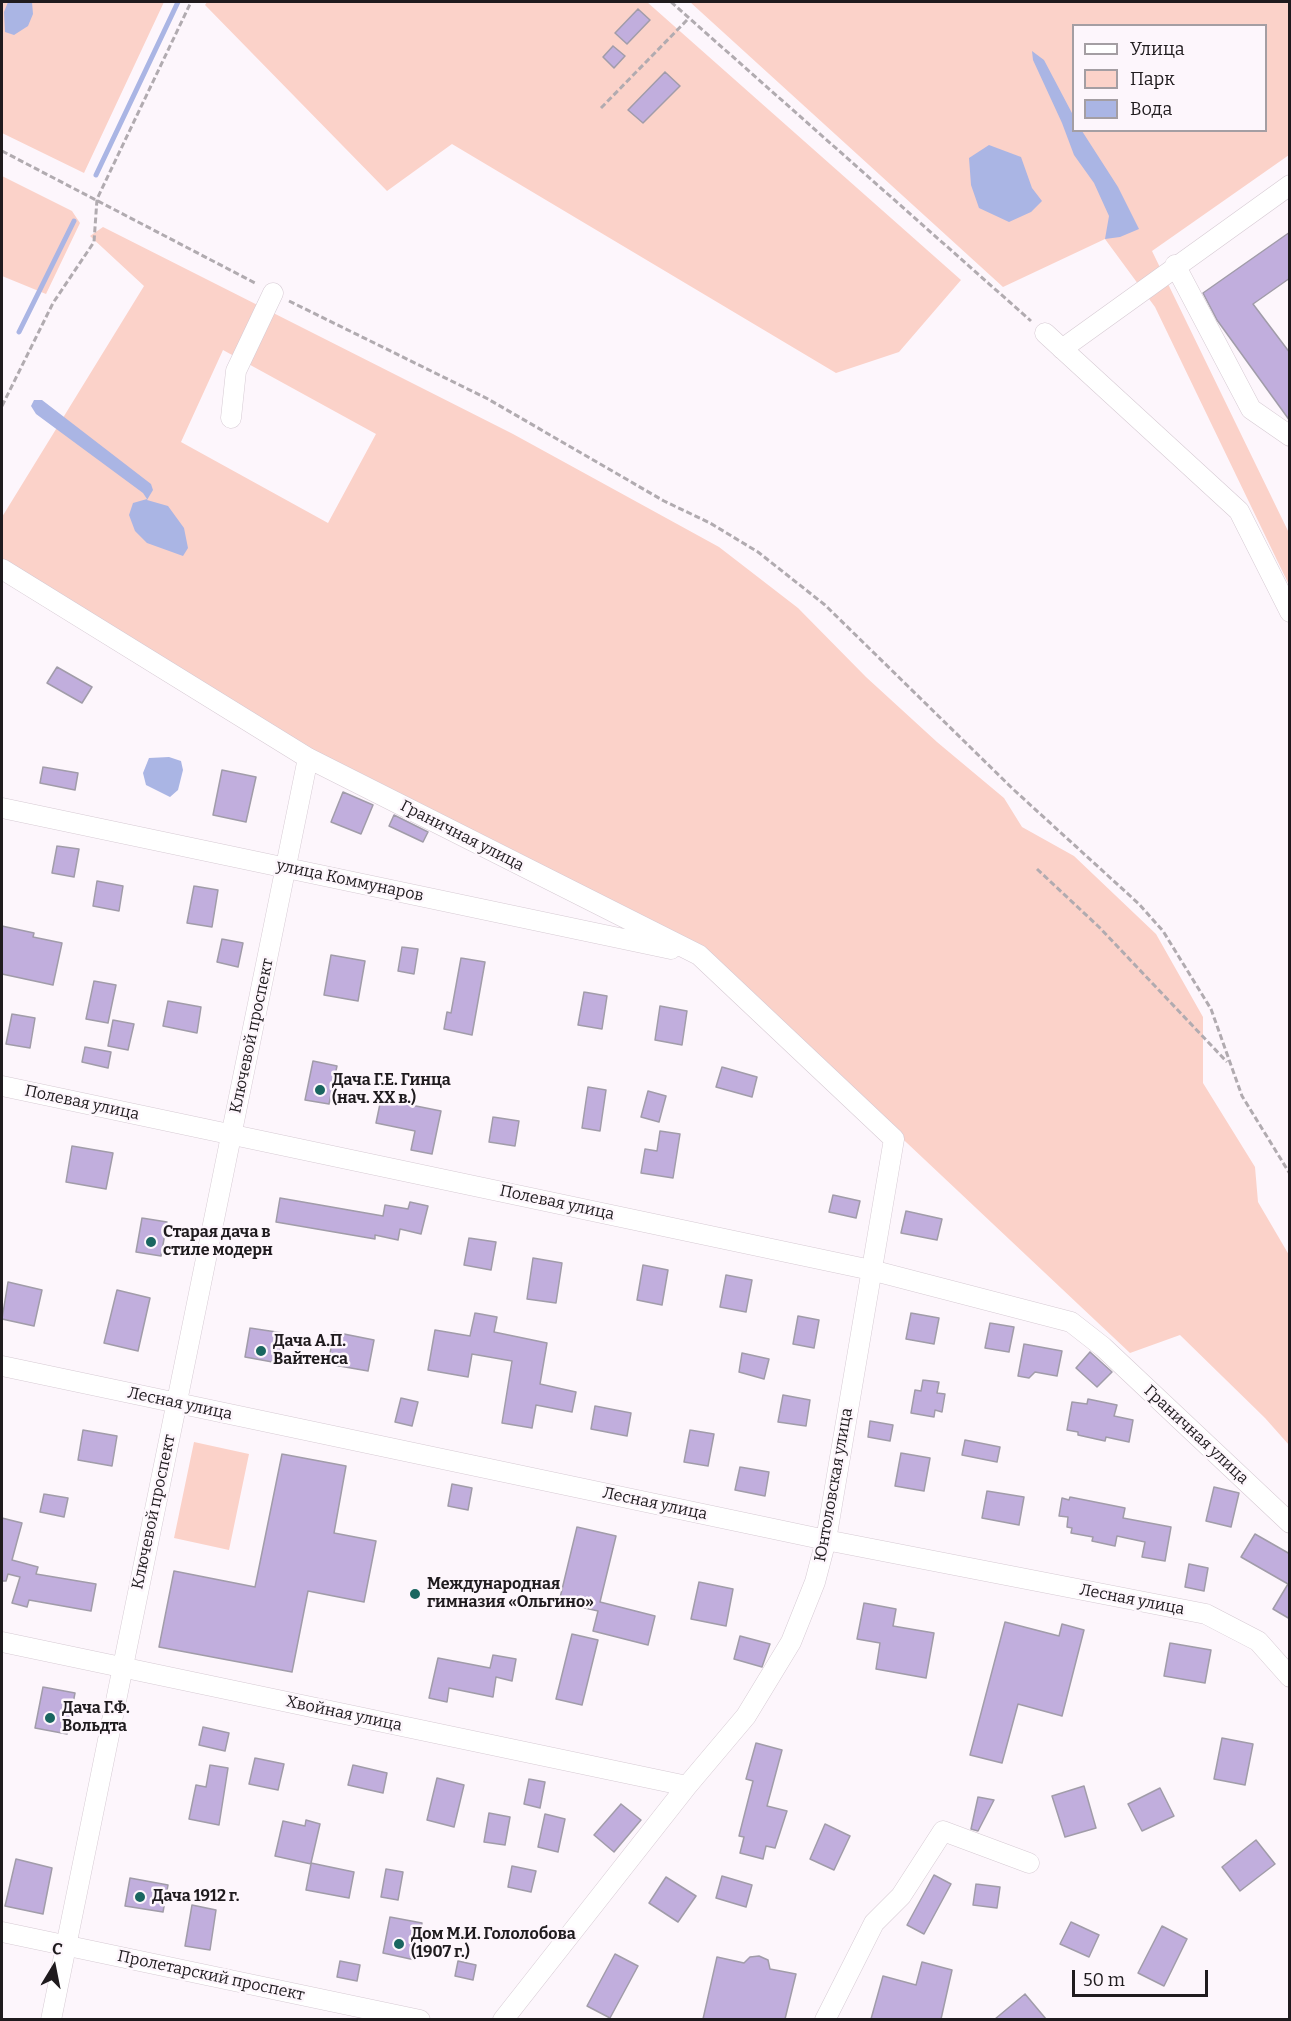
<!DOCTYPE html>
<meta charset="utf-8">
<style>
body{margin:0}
#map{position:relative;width:1291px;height:2021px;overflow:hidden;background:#fdf6fc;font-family:Bitter,serif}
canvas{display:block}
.frame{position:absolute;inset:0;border:3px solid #1f1b1e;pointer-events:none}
.legend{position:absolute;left:1072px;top:24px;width:195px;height:108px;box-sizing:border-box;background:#fdf6fc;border:2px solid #a49ea3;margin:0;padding:8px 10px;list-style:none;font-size:18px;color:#1f1b1e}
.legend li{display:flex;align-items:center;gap:12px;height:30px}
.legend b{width:30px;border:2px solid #a49ea3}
.north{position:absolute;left:24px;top:1937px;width:60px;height:60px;-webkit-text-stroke:4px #fdf6fc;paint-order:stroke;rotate:10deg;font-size:16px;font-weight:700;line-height:24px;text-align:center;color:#1f1b1e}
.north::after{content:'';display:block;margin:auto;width:21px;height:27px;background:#1f1b1e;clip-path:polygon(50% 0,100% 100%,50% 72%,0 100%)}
.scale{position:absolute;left:1072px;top:1970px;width:136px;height:27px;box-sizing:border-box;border:3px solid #1f1b1e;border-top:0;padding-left:8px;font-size:18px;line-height:21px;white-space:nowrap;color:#1f1b1e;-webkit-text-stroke:4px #fdf6fc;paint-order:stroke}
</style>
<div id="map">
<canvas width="1291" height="2021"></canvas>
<div class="frame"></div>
<ul class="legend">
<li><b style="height:8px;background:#fff"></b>Улица</li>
<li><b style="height:16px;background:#fbd2c9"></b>Парк</li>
<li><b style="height:16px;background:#aab5e4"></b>Вода</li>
</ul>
<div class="north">С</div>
<div class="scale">50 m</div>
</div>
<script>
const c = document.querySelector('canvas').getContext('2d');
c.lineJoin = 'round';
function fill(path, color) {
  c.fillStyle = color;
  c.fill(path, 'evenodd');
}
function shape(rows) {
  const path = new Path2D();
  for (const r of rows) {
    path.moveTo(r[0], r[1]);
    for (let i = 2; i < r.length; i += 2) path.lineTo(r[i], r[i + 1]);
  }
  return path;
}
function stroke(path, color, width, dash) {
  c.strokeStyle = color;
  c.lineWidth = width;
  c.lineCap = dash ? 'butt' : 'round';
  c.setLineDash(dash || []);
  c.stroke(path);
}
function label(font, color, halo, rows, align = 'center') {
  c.font = font + ' Bitter,serif';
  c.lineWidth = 5;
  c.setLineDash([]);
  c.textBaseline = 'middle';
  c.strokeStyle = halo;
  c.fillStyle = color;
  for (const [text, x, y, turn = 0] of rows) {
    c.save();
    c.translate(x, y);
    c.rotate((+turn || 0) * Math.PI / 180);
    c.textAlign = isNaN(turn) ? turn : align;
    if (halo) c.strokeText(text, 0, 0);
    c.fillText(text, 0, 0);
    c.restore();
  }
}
fill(shape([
 [2,2,164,2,84,173,2,133],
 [207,2,647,2,961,280,899,352,836,373,452,144,387,191,205,5],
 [690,2,1289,2,1289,155,1152,251,1289,533,1289,585,1155,307,1105,239,1003,287],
 [1074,26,1266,26,1266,130,1074,130],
 [2,176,72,211,80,223,46,294,2,276],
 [103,227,513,434,719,547,798,608,866,677,937,742,1004,798,1022,827,1074,856,1156,934,1203,1017,1203,1083,1255,1167,1258,1202,1289,1255,1289,1445,1265,1418,1180,1335,1130,1353,701,949,312,750,2,561,2,517,144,286,90,236],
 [223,350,376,434,328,523,181,442],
 [194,1442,249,1454,229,1550,174,1538]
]), '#fbd2c9');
fill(shape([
 [8,2,32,2,33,14,28,26,14,35,5,32,4,12],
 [1032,51,1044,60,1073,115,1074,130,1082,131,1118,187,1139,229,1120,237,1105,239,1109,216,1094,183,1074,155,1062,123,1033,60],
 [989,145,1021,157,1032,188,1042,201,1031,212,1009,222,979,208,971,185,969,158],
 [34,400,42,400,151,484,153,490,147,500,168,506,184,528,188,548,183,556,147,543,135,531,129,515,133,503,147,499,143,493,36,414,31,406],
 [169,757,181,761,183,770,178,790,170,797,146,785,143,773,149,758]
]), '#aab5e4');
stroke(shape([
 [96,175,178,2],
 [19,332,74,221]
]), '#aab5e4', 5);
const building = shape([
 [638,9,650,20,627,44,615,33,638,9],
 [613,46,625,56,614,68,603,57,613,46],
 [665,72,680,86,643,123,628,110,665,72],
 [1290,232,1290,278,1253,304,1290,353,1290,421,1217,320,1203,293,1290,232],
 [57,667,92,687,82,703,47,683,57,667],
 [43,767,78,773,75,790,40,783,43,767],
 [222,770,256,777,246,822,213,815,222,770],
 [343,792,373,805,361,834,331,822,343,792],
 [394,815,428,832,423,842,389,826,394,815],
 [57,846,79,849,74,877,52,873,57,846],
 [97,881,123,886,119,911,93,906,97,881],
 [194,886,218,890,212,927,187,923,194,886],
 [2,926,34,933,33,937,62,943,53,985,2,974,2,926],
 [222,939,243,943,238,967,217,962,222,939],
 [402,947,418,949,414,974,398,971,402,947],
 [331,955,365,961,358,1001,324,995,331,955],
 [461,958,485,962,472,1035,444,1029,447,1012,451,1013,461,958],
 [94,981,116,985,108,1023,86,1019,94,981],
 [584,992,607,996,602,1029,578,1025,584,992],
 [168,1001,201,1007,197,1033,163,1026,168,1001],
 [660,1006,687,1011,682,1045,655,1040,660,1006],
 [12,1014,35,1018,30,1048,6,1044,12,1014],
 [113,1020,134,1024,128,1050,108,1046,113,1020],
 [85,1047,111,1052,108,1068,82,1062,85,1047],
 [313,1061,337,1066,329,1104,305,1100,313,1061],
 [722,1067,757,1077,752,1097,716,1087,722,1067],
 [588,1087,606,1090,600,1131,582,1128,588,1087],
 [648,1091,666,1096,659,1122,641,1117,648,1091],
 [381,1099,441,1111,432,1154,411,1150,415,1131,376,1123,381,1099],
 [493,1117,519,1121,515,1146,489,1142,493,1117],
 [660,1131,680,1134,673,1178,641,1173,645,1149,657,1151,660,1131],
 [72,1146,113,1153,106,1189,66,1182,72,1146],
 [833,1195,860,1201,856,1218,829,1212,833,1195],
 [280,1198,383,1216,385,1205,408,1209,410,1202,428,1206,421,1234,400,1229,398,1240,375,1235,375,1239,276,1222,280,1198],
 [906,1211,942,1219,937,1240,901,1233,906,1211],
 [142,1218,167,1222,161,1256,136,1252,142,1218],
 [469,1238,496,1242,491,1270,464,1265,469,1238],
 [533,1258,562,1263,556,1303,527,1299,533,1258],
 [643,1265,668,1270,662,1305,637,1300,643,1265],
 [726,1275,752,1280,746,1312,720,1307,726,1275],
 [8,1282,42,1290,34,1326,2,1319,8,1282],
 [117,1290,150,1298,138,1351,104,1343,117,1290],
 [475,1313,497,1317,494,1332,547,1343,540,1384,576,1392,572,1412,536,1405,532,1428,502,1423,512,1361,472,1354,468,1377,428,1370,435,1330,470,1336,475,1313],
 [911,1313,939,1318,934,1344,906,1339,911,1313],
 [798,1316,819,1320,814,1348,793,1344,798,1316],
 [990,1323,1014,1327,1009,1352,985,1348,990,1323],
 [250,1328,283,1333,278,1363,245,1357,250,1328],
 [334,1332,374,1340,368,1371,328,1364,334,1332],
 [1024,1344,1062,1351,1057,1376,1035,1372,1029,1378,1018,1376,1024,1344],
 [1090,1352,1112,1372,1097,1387,1076,1368,1090,1352],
 [742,1353,769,1359,764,1379,739,1372,742,1353],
 [923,1380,939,1382,937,1393,945,1394,942,1412,935,1410,934,1417,911,1413,915,1390,921,1391,923,1380],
 [783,1395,810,1400,806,1426,778,1422,783,1395],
 [401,1398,418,1402,412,1426,395,1422,401,1398],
 [1088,1399,1117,1405,1114,1416,1133,1420,1129,1442,1106,1437,1105,1441,1078,1435,1078,1432,1067,1430,1072,1402,1087,1404,1088,1399],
 [595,1406,631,1413,627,1436,591,1429,595,1406],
 [870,1421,893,1425,890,1441,868,1437,870,1421],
 [83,1430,117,1436,112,1466,78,1460,83,1430],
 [690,1430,714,1434,708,1466,684,1462,690,1430],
 [965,1440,1000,1447,997,1462,962,1455,965,1440],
 [901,1453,930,1458,924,1491,895,1486,901,1453],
 [282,1454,346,1466,334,1533,376,1541,364,1602,308,1591,292,1672,159,1647,174,1571,255,1587,282,1454],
 [740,1467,769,1472,765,1496,735,1490,740,1467],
 [452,1484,472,1488,468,1510,448,1506,452,1484],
 [1214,1487,1239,1493,1231,1527,1206,1521,1214,1487],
 [987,1491,1024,1497,1019,1525,982,1518,987,1491],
 [44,1494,68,1498,64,1517,40,1512,44,1494],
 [1070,1497,1125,1508,1123,1518,1171,1527,1165,1561,1142,1557,1145,1542,1117,1536,1115,1546,1092,1541,1093,1537,1071,1533,1072,1528,1067,1527,1068,1517,1059,1516,1062,1498,1069,1500,1070,1497],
 [2,1518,22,1523,12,1560,38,1567,36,1574,96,1584,91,1611,29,1600,27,1607,12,1603,20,1577,8,1574,6,1581,2,1581,2,1518],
 [577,1527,616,1536,600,1602,655,1616,648,1645,593,1631,598,1611,559,1602,577,1527],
 [1255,1534,1290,1554,1290,1619,1273,1609,1288,1584,1241,1557,1255,1534],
 [1189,1564,1208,1568,1204,1591,1185,1587,1189,1564],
 [699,1582,733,1589,726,1626,691,1619,699,1582],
 [864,1603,896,1609,893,1626,934,1633,926,1678,876,1669,880,1643,857,1639,864,1603],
 [1005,1622,1059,1636,1062,1624,1084,1630,1062,1716,1018,1704,1002,1763,970,1755,1005,1622],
 [572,1634,598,1640,582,1705,556,1699,572,1634],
 [740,1636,770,1644,762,1667,734,1659,740,1636],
 [1170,1643,1211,1650,1205,1683,1164,1676,1170,1643],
 [493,1655,516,1659,512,1681,496,1677,493,1697,449,1688,447,1702,429,1698,438,1658,490,1668,493,1655],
 [43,1687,75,1693,67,1734,35,1728,43,1687],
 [203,1727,229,1733,225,1751,199,1745,203,1727],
 [1222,1738,1253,1744,1245,1785,1214,1779,1222,1738],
 [756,1743,782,1750,767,1806,787,1811,775,1848,766,1846,763,1859,740,1853,744,1837,739,1836,753,1781,746,1779,756,1743],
 [255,1758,284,1764,278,1790,249,1784,255,1758],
 [210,1765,228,1768,219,1825,189,1819,196,1785,206,1787,210,1765],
 [353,1765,387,1773,383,1793,348,1785,353,1765],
 [437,1778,464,1785,454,1827,427,1820,437,1778],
 [529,1779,545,1782,540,1808,524,1804,529,1779],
 [1084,1786,1096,1828,1065,1837,1052,1796,1084,1786],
 [1160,1788,1174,1816,1142,1831,1128,1804,1160,1788],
 [978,1797,994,1800,978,1831,971,1829,978,1797],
 [621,1804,641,1820,614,1852,594,1835,621,1804],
 [489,1813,510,1817,505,1845,484,1842,489,1813],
 [545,1814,565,1819,558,1852,538,1847,545,1814],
 [306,1820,320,1824,311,1863,354,1872,349,1898,306,1890,311,1864,275,1856,283,1821,305,1826,306,1820],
 [825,1824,850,1836,834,1870,810,1859,825,1824],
 [1256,1840,1275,1864,1240,1891,1222,1867,1256,1840],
 [16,1859,52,1868,43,1914,5,1906,16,1859],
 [512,1866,536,1871,531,1892,508,1887,512,1866],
 [386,1869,403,1872,398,1900,381,1897,386,1869],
 [934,1875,951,1884,924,1934,907,1925,934,1875],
 [722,1876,752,1885,746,1907,716,1898,722,1876],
 [666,1877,696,1896,678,1922,649,1903,666,1877],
 [130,1878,168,1885,163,1912,125,1906,130,1878],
 [976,1884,1000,1887,997,1908,973,1905,976,1884],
 [192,1905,216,1910,210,1950,185,1946,192,1905],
 [390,1917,422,1923,415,1960,383,1953,390,1917],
 [1071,1922,1099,1935,1089,1957,1060,1944,1071,1922],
 [1162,1926,1187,1939,1164,1986,1138,1973,1162,1926],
 [615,1954,638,1966,610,2018,587,2006,615,1954],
 [759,1956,768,1960,770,1969,796,1974,785,2019,703,2019,717,1957,744,1963,750,1957,759,1956],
 [340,1961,360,1965,357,1981,337,1977,340,1961],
 [458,1961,476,1965,473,1980,455,1976,458,1961],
 [922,1962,952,1970,941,2019,871,2019,883,1976,916,1985,922,1962],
 [1025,1994,1046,2019,995,2019,1025,1994]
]);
fill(building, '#c1aedd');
stroke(building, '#a19ca9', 1.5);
const minor = shape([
 [1175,265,1251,409,1290,436],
 [1045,333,1239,511,1290,612],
 [1062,349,1290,185],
 [231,418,236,371,273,293],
 [2,569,308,758,699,955,894,1139,826,1540,815,1582,791,1642,746,1716,687,1786,503,2020],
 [2,808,671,949],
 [2,1086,871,1270,1071,1322,1103,1347,1290,1523],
 [2,1366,826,1540,1206,1614,1258,1641,1290,1677],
 [2,1642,687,1786],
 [2,1932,420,2020],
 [51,2020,308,758],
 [825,2020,874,1923,901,1896,943,1831,1029,1863]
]);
stroke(minor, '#d6cad3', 21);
stroke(shape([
 [671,2,1031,321],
 [601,108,689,18],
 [2,151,257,284],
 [289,301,488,399,664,501,710,523,758,552,825,605,1014,790,1139,904,1163,931,1211,1009,1242,1096,1290,1174],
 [2,406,53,303,94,242,97,199,191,2],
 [1037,869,1099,927,1227,1062]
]), '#b1abb0', 3, [6, 3]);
stroke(minor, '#fff', 20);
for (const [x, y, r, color] of [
 [320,1090,6,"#1a6660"],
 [151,1242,6,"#1a6660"],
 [261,1351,6,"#1a6660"],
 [415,1594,6,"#1a6660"],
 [50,1718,6,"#1a6660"],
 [140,1897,6,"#1a6660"],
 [399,1944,6,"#1a6660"]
]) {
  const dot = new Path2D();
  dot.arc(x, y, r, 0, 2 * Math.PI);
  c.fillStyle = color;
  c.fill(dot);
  stroke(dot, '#fdf6fc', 2);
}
label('16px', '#1f1b1e', '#fdf6fc', [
 ["Граничная улица",462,836,27],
 ["улица Коммунаров",350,881,12],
 ["Ключевой проспект",252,1036,-78],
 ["Полевая улица",82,1103,12],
 ["Полевая улица",557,1203,12],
 ["Лесная улица",180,1404,12],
 ["Граничная улица",1196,1435,43],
 ["Юнтоловская улица",834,1485,-80],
 ["Лесная улица",655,1504,12],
 ["Ключевой проспект",154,1512,-78],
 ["Лесная улица",1132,1600,11],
 ["Хвойная улица",344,1714,12],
 ["Пролетарский проспект",211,1976,12]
]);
label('bold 16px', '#1f1b1e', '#fdf6fc', [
 ["Дача Г.Е. Гинца",332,1081],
 ["(нач. XX в.)",332,1099],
 ["Старая дача в",163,1233],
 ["стиле модерн",163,1251],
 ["Дача А.П.",273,1342],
 ["Вайтенса",273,1360],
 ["Международная",427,1585],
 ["гимназия «Ольгино»",427,1603],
 ["Дача Г.Ф.",62,1709],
 ["Вольдта",62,1727],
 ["Дача 1912 г.",152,1897],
 ["Дом М.И. Гололобова",411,1935],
 ["(1907 г.)",411,1953]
], 'left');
</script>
